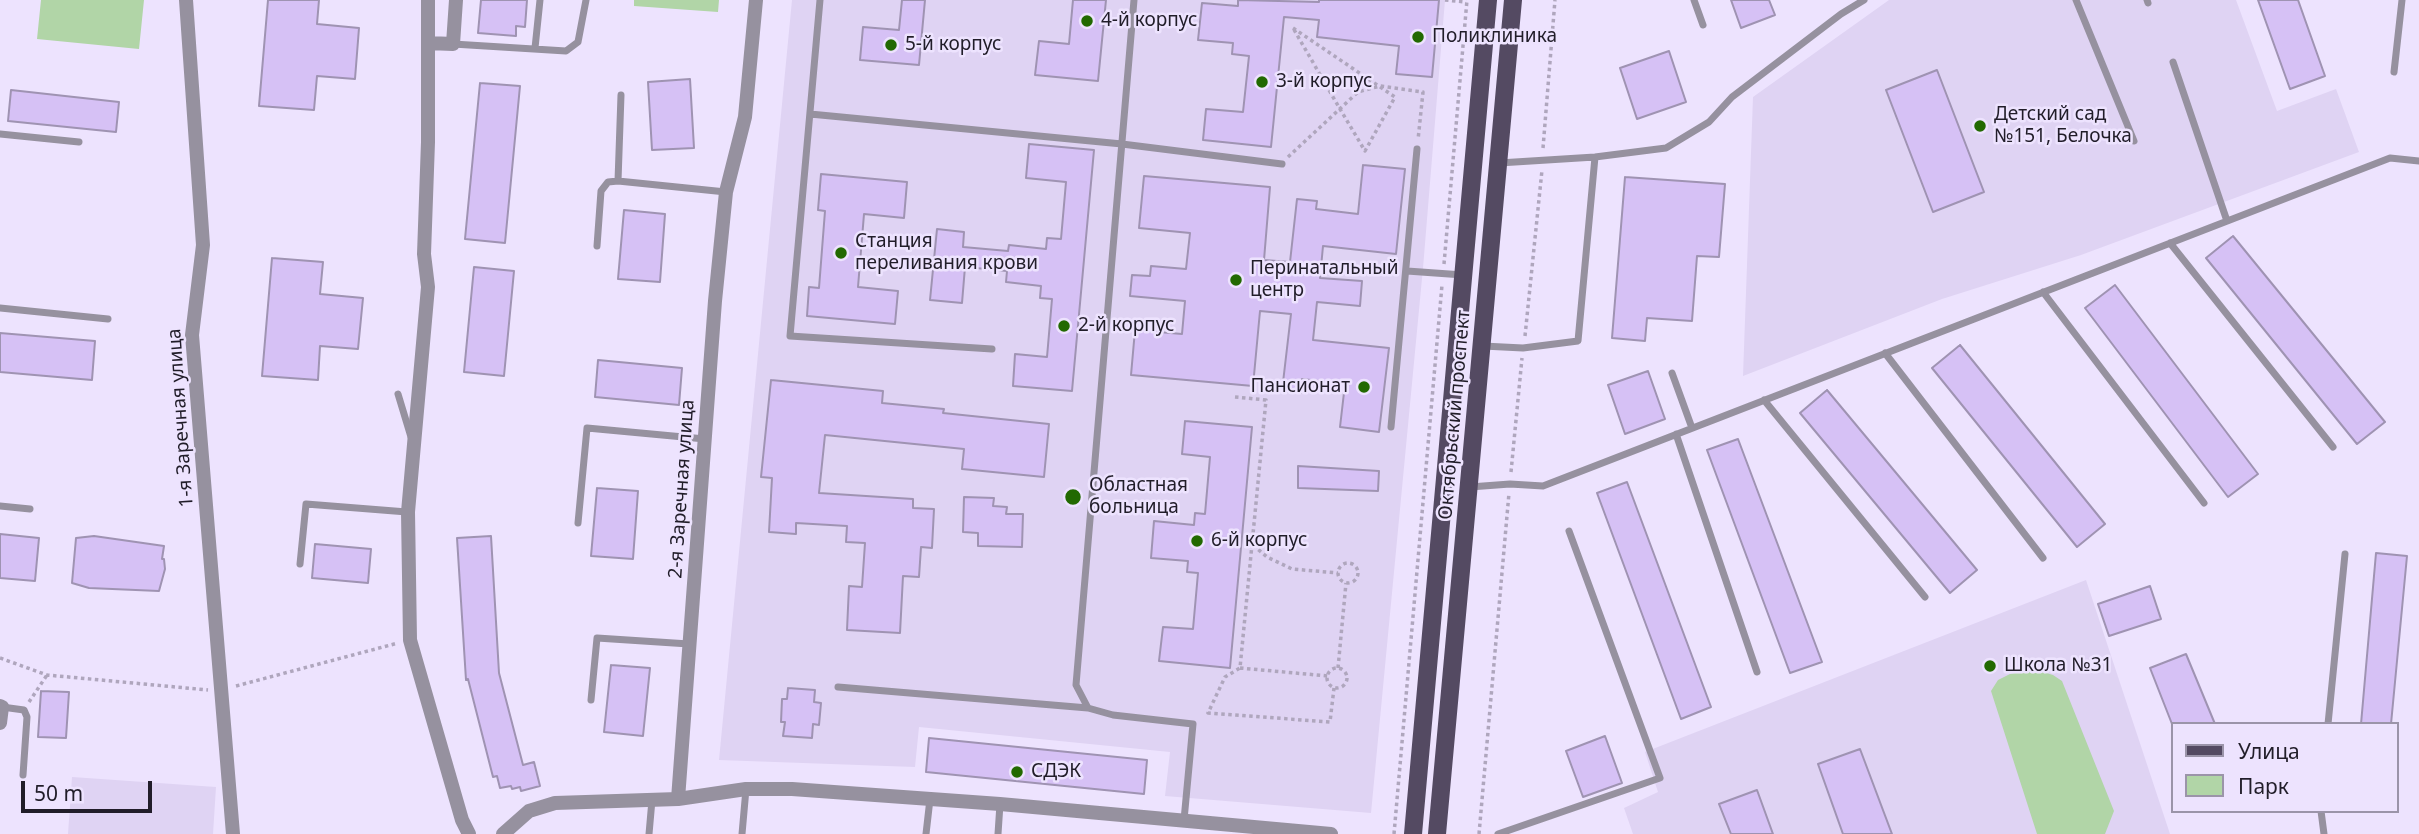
<!DOCTYPE html>
<meta charset="utf-8">
<style>
body{margin:0}
#map{position:relative;width:2419px;height:834px;overflow:hidden;background:#ede3fe;font-family:"Noto Sans",sans-serif}
canvas{display:block}
.legend{position:absolute;left:2171px;top:722px;width:228px;height:91px;box-sizing:border-box;background:#ede3fe;border:2px solid #9b94a9;margin:0;padding:9px 12px;list-style:none;font-size:21px;color:#211d29}
.legend li{display:flex;align-items:center;gap:14px;height:35px}
.legend b{width:35px;border:2px solid #9b94a9}
.scale{position:absolute;left:21px;top:781px;width:131px;height:32px;box-sizing:border-box;border:4px solid #211d29;border-top:0;padding-left:9px;font-size:21px;line-height:24px;white-space:nowrap;color:#211d29;-webkit-text-stroke:5px #ede3fe;paint-order:stroke}
</style>
<div id="map">
<canvas width="2419" height="834"></canvas>
<ul class="legend">
<li><b style="height:9px;background:#544a62"></b>Улица</li>
<li><b style="height:19px;background:#b1d5a7"></b>Парк</li>
</ul>
<div class="scale">50 m</div>
</div>
<script>
const c = document.querySelector('canvas').getContext('2d');
c.lineJoin = 'round';
function fill(path, color) {
  c.fillStyle = color;
  c.fill(path, 'evenodd');
}
function shape(rows) {
  const path = new Path2D();
  for (const r of rows) {
    if (r.length === 3) {
      path.moveTo(r[0] + r[2], r[1]);
      path.arc(r[0], r[1], r[2], 0, 2 * Math.PI);
      continue;
    }
    path.moveTo(r[0], r[1]);
    for (let i = 2; i < r.length; i += 2) path.lineTo(r[i], r[i + 1]);
  }
  return path;
}
function stroke(path, color, width, dash) {
  c.strokeStyle = color;
  c.lineWidth = width;
  c.lineCap = dash ? 'butt' : 'round';
  c.setLineDash(dash || []);
  c.stroke(path);
}
function label(font, color, halo, rows, align = 'center') {
  c.font = font + ' "Noto Sans",sans-serif';
  c.lineWidth = 5;
  c.setLineDash([]);
  c.textBaseline = 'middle';
  c.strokeStyle = halo;
  c.fillStyle = color;
  for (const [text, x, y, turn = 0] of rows) {
    c.save();
    c.translate(x, y);
    c.rotate((+turn || 0) * Math.PI / 180);
    c.textAlign = isNaN(turn) ? turn : align;
    if (halo) c.strokeText(text, 0, 0);
    c.fillText(text, 0, 0);
    c.restore();
  }
}
fill(shape([
 [792,0,1445,0,1423,268,1371,813,1165,796,1170,752,919,727,915,767,719,760],
 [1889,0,2236,0,2277,111,2336,89,2359,152,2081,255,1942,299,1743,376,1753,97],
 [2086,580,2170,834,1633,834,1624,808,1658,792,1645,752],
 [72,777,216,787,213,834,68,834]
]), '#dfd3f3');
fill(shape([
 [41,0,144,0,139,49,37,39],
 [634,0,719,0,718,12,634,6],
 [2024,671,2040,671,2053,675,2062,681,2114,811,2105,834,2037,834,1991,691,1998,680,2010,674]
]), '#b1d5a7');
const building = shape([
 [268,0,319,0,317,24,359,28,355,79,317,76,314,110,259,106,268,0],
 [481,0,527,0,525,27,516,26,516,36,478,33,481,0],
 [902,0,925,0,919,65,860,60,863,27,899,30,902,0],
 [1073,0,1106,0,1098,81,1035,75,1039,41,1069,44,1073,0],
 [1238,0,1319,2,1319,0,1439,0,1432,77,1396,74,1399,46,1317,37,1319,20,1284,17,1271,147,1203,140,1206,109,1243,112,1249,56,1232,54,1233,43,1198,40,1202,3,1238,6,1238,0],
 [1731,0,1769,0,1775,15,1741,28,1731,0],
 [2258,0,2298,0,2325,76,2290,89,2258,0],
 [1669,51,1686,102,1637,119,1620,68,1669,51],
 [1937,70,1984,192,1933,212,1886,90,1937,70],
 [690,79,694,148,652,150,648,82,690,79],
 [480,83,520,86,505,243,465,239,480,83],
 [11,90,119,102,116,132,8,121,11,90],
 [1029,144,1094,150,1072,391,1013,386,1015,354,1047,357,1052,299,1040,298,1041,286,1006,282,1007,271,965,267,962,303,930,300,937,229,964,232,963,247,1008,251,1009,245,1046,249,1047,238,1061,239,1066,182,1026,178,1029,144],
 [1363,165,1405,169,1396,254,1323,246,1320,278,1362,281,1360,306,1317,302,1313,340,1389,348,1379,432,1340,427,1345,384,1302,379,1301,393,1282,391,1291,314,1260,311,1253,386,1131,375,1135,330,1182,334,1185,301,1130,296,1132,275,1150,276,1151,266,1186,269,1190,233,1139,228,1144,176,1270,187,1264,260,1290,262,1297,199,1317,201,1316,209,1358,214,1363,165],
 [821,174,907,182,904,218,864,214,858,287,898,291,895,324,807,316,809,287,819,288,825,211,818,210,821,174],
 [1625,177,1725,184,1719,257,1697,256,1692,321,1647,318,1645,341,1612,338,1625,177],
 [624,210,665,214,660,282,618,279,624,210],
 [2233,236,2385,422,2357,444,2206,258,2233,236],
 [272,258,323,262,320,294,363,298,358,349,320,346,318,380,262,376,272,258],
 [474,267,514,271,504,376,464,372,474,267],
 [2115,285,2258,474,2228,497,2085,308,2115,285],
 [0,333,95,341,92,380,0,372,0,333],
 [1960,345,2105,524,2077,547,1932,368,1960,345],
 [598,360,682,368,679,405,595,397,598,360],
 [1648,371,1665,419,1625,434,1608,385,1648,371],
 [771,380,883,391,882,403,944,409,943,413,1049,424,1044,477,962,469,964,449,825,435,819,493,913,499,913,508,934,509,932,548,921,547,919,577,903,576,900,633,847,630,849,586,862,587,865,543,846,542,847,526,796,523,796,534,769,532,772,478,761,477,771,380],
 [1827,390,1977,570,1950,593,1800,413,1827,390],
 [1185,421,1252,427,1230,668,1159,661,1163,627,1193,629,1198,573,1187,572,1188,561,1151,558,1154,521,1194,525,1195,513,1205,514,1210,457,1182,454,1185,421],
 [1738,439,1822,662,1790,673,1707,450,1738,439],
 [1298,466,1379,471,1378,491,1298,488,1298,466],
 [1627,482,1711,707,1681,719,1597,493,1627,482],
 [597,488,638,491,633,559,591,556,597,488],
 [964,497,994,498,993,506,1007,507,1006,514,1023,514,1022,547,978,546,978,533,963,532,964,497],
 [0,534,39,538,35,581,0,578,0,534],
 [94,536,164,546,162,559,164,559,165,569,159,591,89,588,72,583,76,538,94,536],
 [491,536,499,673,523,765,534,762,540,786,521,791,520,787,512,789,511,786,500,788,497,776,493,777,468,679,466,680,457,538,491,536],
 [315,544,371,549,368,583,312,578,315,544],
 [2376,553,2407,556,2391,724,2361,724,2376,553],
 [2150,586,2161,619,2109,636,2098,604,2150,586],
 [2186,654,2215,724,2172,724,2150,668,2186,654],
 [611,665,650,668,643,736,604,732,611,665],
 [788,688,815,690,814,702,821,703,819,725,813,724,812,738,783,736,785,722,781,722,782,699,787,699,788,688],
 [41,691,69,692,66,738,38,737,41,691],
 [1605,736,1622,783,1583,797,1566,751,1605,736],
 [929,738,1147,760,1144,794,926,772,929,738],
 [1860,749,1892,834,1843,834,1818,764,1860,749],
 [1757,790,1773,834,1731,834,1719,804,1757,790]
]);
fill(building, '#d6c1f5');
stroke(building, '#9f93b2', 2);
stroke(shape([
 [1445,0,1466,2],
 [1293,28,1395,97,1365,151,1340,109,1293,28],
 [1543,148,1555,0],
 [1288,157,1358,92,1380,86,1423,92,1418,140],
 [1444,264,1467,0],
 [1525,336,1542,170],
 [1235,397,1266,400,1240,668,1225,677,1208,713,1330,722,1334,688],
 [1511,472,1522,358],
 [1253,545,1267,557,1292,569,1338,573],
 [1348,573,10],
 [0,658,47,675,208,690],
 [1240,668,1328,676],
 [1338,668,1346,583],
 [1337,678,10],
 [236,686,398,643],
 [29,702,47,675],
 [1394,834,1442,285],
 [1479,834,1509,493]
]), '#afa6bd', 3.5, [3.5, 3.5]);
stroke(shape([
 [820,0,790,336,992,349],
 [1134,0,1076,685,1088,708,1113,715,1193,724,1184,820],
 [1694,0,1703,25],
 [2076,0,2134,141],
 [2147,0,2148,3],
 [453,44,566,51,578,42,586,0],
 [535,48,540,0],
 [2173,62,2227,221],
 [2394,72,2402,0],
 [810,114,1122,144,1282,164],
 [0,134,79,142],
 [1499,163,1595,157,1666,148,1709,122,1732,97,1841,14,1864,0],
 [618,181,726,192],
 [2170,243,2333,447],
 [597,246,601,191,608,182,618,181,621,95],
 [1407,271,1463,275],
 [2043,292,2204,503],
 [0,308,108,319],
 [1483,346,1523,348,1578,341,1595,157],
 [1885,353,2043,558],
 [1672,373,1692,428],
 [398,394,411,437],
 [1764,400,1925,597],
 [1391,427,1417,149],
 [1676,434,1757,672],
 [1470,487,1510,484,1543,486,2390,158,2419,161],
 [0,506,30,509],
 [578,523,587,428,705,439],
 [300,564,306,504,407,512],
 [838,687,1088,708],
 [591,700,597,638,689,644],
 [2,707,24,710,27,717,23,775],
 [2328,724,2345,554],
 [2321,811,2324,834],
 [649,834,652,800],
 [742,834,746,789],
 [926,834,930,799],
 [998,834,1000,804],
 [1498,834,1660,778,1569,531]
]), '#96919f', 7);
stroke(shape([
 [186,0,203,245,192,335,233,834],
 [456,0,453,44,428,43,428,142,424,254,428,287,408,512,410,640,462,820,469,834],
 [428,43,428,0],
 [0,706,2,707,0,723],
 [678,799,715,301,726,192,745,117,756,0],
 [503,834,529,811,555,803,678,799,746,789,792,789,1000,804,1331,834]
]), '#96919f', 14);
stroke(shape([
 [1413,834,1488,0],
 [1437,834,1513,0]
]), '#544a62', 18);
for (const [x, y, r, color] of [
 [1087,21,7,"#226901"],
 [1418,37,7,"#226901"],
 [891,45,7,"#226901"],
 [1262,82,7,"#226901"],
 [1980,126,7,"#226901"],
 [841,253,7,"#226901"],
 [1236,280,7,"#226901"],
 [1064,326,7,"#226901"],
 [1364,387,7,"#226901"],
 [1073,497,9,"#226901"],
 [1197,541,7,"#226901"],
 [1990,666,7,"#226901"],
 [1017,772,7,"#226901"]
]) {
  const dot = new Path2D();
  dot.arc(x, y, r, 0, 2 * Math.PI);
  c.fillStyle = color;
  c.fill(dot);
  stroke(dot, '#ede3fe', 2.5);
}
label('19px', '#211d29', '#ede3fe', [
 ["4-й корпус",1101,21],
 ["Поликлиника",1432,37],
 ["5-й корпус",905,45],
 ["3-й корпус",1276,82],
 ["Детский сад",1994,115],
 ["№151, Белочка",1994,137],
 ["Станция",855,242],
 ["переливания крови",855,264],
 ["Перинатальный",1250,269],
 ["центр",1250,291],
 ["2-й корпус",1078,326],
 ["Пансионат",1350,387,"right"],
 ["Областная",1089,486],
 ["больница",1089,508],
 ["6-й корпус",1211,541],
 ["Школа №31",2004,666],
 ["СДЭК",1031,772]
], 'left');
label('19px', '#211d29', '#ede3fe', [
 ["Октябрьский проспект",1455,415,-85],
 ["1-я Заречная улица",181,418,-94],
 ["2-я Заречная улица",682,489,-86]
]);
</script>
